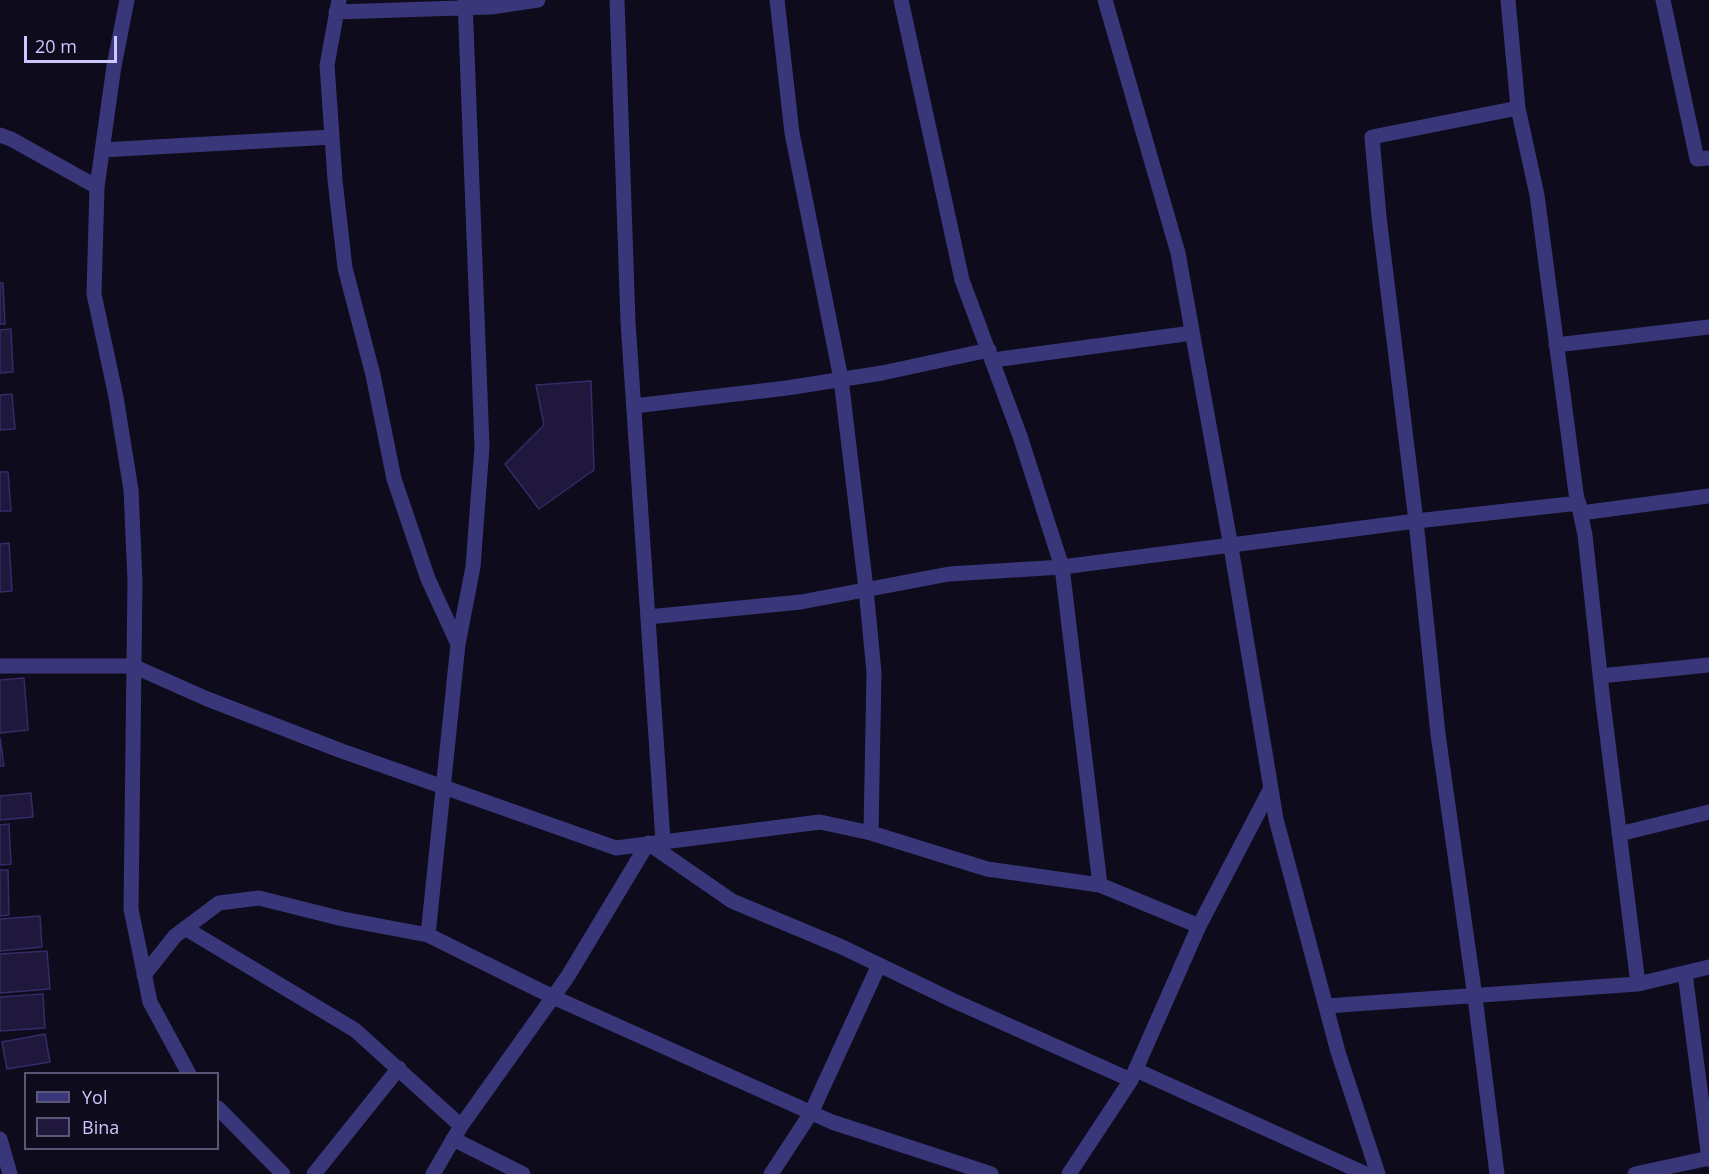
<!DOCTYPE html>
<style>
body{margin:0}
#map{position:relative;width:1709px;height:1174px;overflow:hidden;background:#0e0b1c;font-family:"Open Sans",sans-serif}
canvas{display:block}
.legend{position:absolute;left:24px;top:1072px;width:195px;height:78px;box-sizing:border-box;background:#0e0b1c;border:2px solid #5a5676;margin:0;padding:8px 10px;list-style:none;font-size:18px;color:#cdc7fe}
.legend li{display:flex;align-items:center;gap:12px;height:30px}
.legend b{width:30px;border:2px solid #5a5676}
.scale{position:absolute;left:24px;top:36px;width:93px;height:27px;box-sizing:border-box;border:3px solid #cdc7fe;border-top:0;padding-left:8px;font-size:18px;line-height:21px;white-space:nowrap;color:#cdc7fe;-webkit-text-stroke:4px #0e0b1c;paint-order:stroke}
</style>
<div id="map">
<canvas width="1709" height="1174"></canvas>
<ul class="legend">
<li><b style="height:8px;background:#39377a"></b>Yol</li>
<li><b style="height:16px;background:#1f183c"></b>Bina</li>
</ul>
<div class="scale">20 m</div>
</div>
<script>
const c = document.querySelector('canvas').getContext('2d');
c.lineJoin = 'round';
function fill(path, color) {
  c.fillStyle = color;
  c.fill(path, 'evenodd');
}
function shape(rows) {
  const path = new Path2D();
  for (const r of rows) {
    path.moveTo(r[0], r[1]);
    for (let i = 2; i < r.length; i += 2) path.lineTo(r[i], r[i + 1]);
  }
  return path;
}
function stroke(path, color, width, dash) {
  c.strokeStyle = color;
  c.lineWidth = width;
  c.lineCap = dash ? 'butt' : 'round';
  c.setLineDash(dash || []);
  c.stroke(path);
}
const building = shape([
 [0,283,3,283,5,324,0,324,0,283],
 [11,329,13,372,0,373,0,330,11,329],
 [591,381,594,470,539,509,505,464,544,425,536,385,591,381],
 [12,394,15,429,0,430,0,395,12,394],
 [0,472,8,472,11,511,0,511,0,472],
 [9,543,12,591,0,592,0,544,9,543],
 [24,678,28,730,0,733,0,680,24,678],
 [0,738,4,766,0,766,0,738],
 [31,793,33,817,0,820,0,796,31,793],
 [9,824,11,864,0,865,0,825,9,824],
 [0,870,8,870,9,915,0,916,0,870],
 [40,916,42,947,0,951,0,919,40,916],
 [47,951,50,989,0,993,0,954,47,951],
 [43,994,45,1028,0,1031,0,997,43,994],
 [45,1034,50,1062,7,1069,2,1042,45,1034]
]);
fill(building, '#1f183c');
stroke(building, '#362a68', 1.5);
stroke(shape([
 [127,0,114,66,97,187,94,294,116,397,131,490,135,581,131,909,150,1002,189,1074],
 [339,0,327,65,335,180,345,268,373,375,394,479,428,579,458,644,428,935],
 [617,0,628,322,663,841],
 [777,0,792,133,841,379,866,589,874,672,871,833],
 [901,0,962,280,1020,436,1062,567,1100,885],
 [1105,0,1178,253,1231,547,1276,819,1338,1052,1378,1174],
 [1663,0,1697,159,1709,158],
 [336,12,491,7,538,0],
 [1518,108,1537,195,1576,493,1585,535,1603,702,1638,984],
 [0,135,11,139,97,187],
 [102,150,332,137],
 [1556,345,1709,327],
 [993,360,1192,333],
 [634,406,787,388,882,373,989,350],
 [1581,513,1709,496],
 [648,617,801,602,949,574,1062,567,1416,521,1579,503],
 [458,644,473,567,482,447,465,0],
 [0,666,133,666,205,698,339,750,616,848,820,822,871,833,987,869,1100,885,1199,926],
 [1600,676,1709,665],
 [1619,834,1709,812],
 [185,928,355,1030,461,1126],
 [1685,973,1709,1159],
 [144,975,175,936,219,903,259,898,343,919,428,935,553,997,832,1122,991,1174],
 [1326,1006,1638,984,1709,967],
 [1136,1070,1366,1174],
 [218,1108,283,1174],
 [453,1139,523,1174],
 [314,1174,399,1068],
 [433,1174,461,1126,568,976,648,843,732,901,842,947,952,1000,1131,1080],
 [771,1174,811,1113,879,965],
 [1069,1174,1131,1080,1199,926,1271,788],
 [1497,1174,1475,997,1438,734,1416,521,1379,217,1372,137,1518,108,1508,0],
 [1635,1174,1709,1158]
]), '#39377a', 15);
stroke(shape([
 [0,1139,10,1174]
]), '#39377a', 15);
</script>
